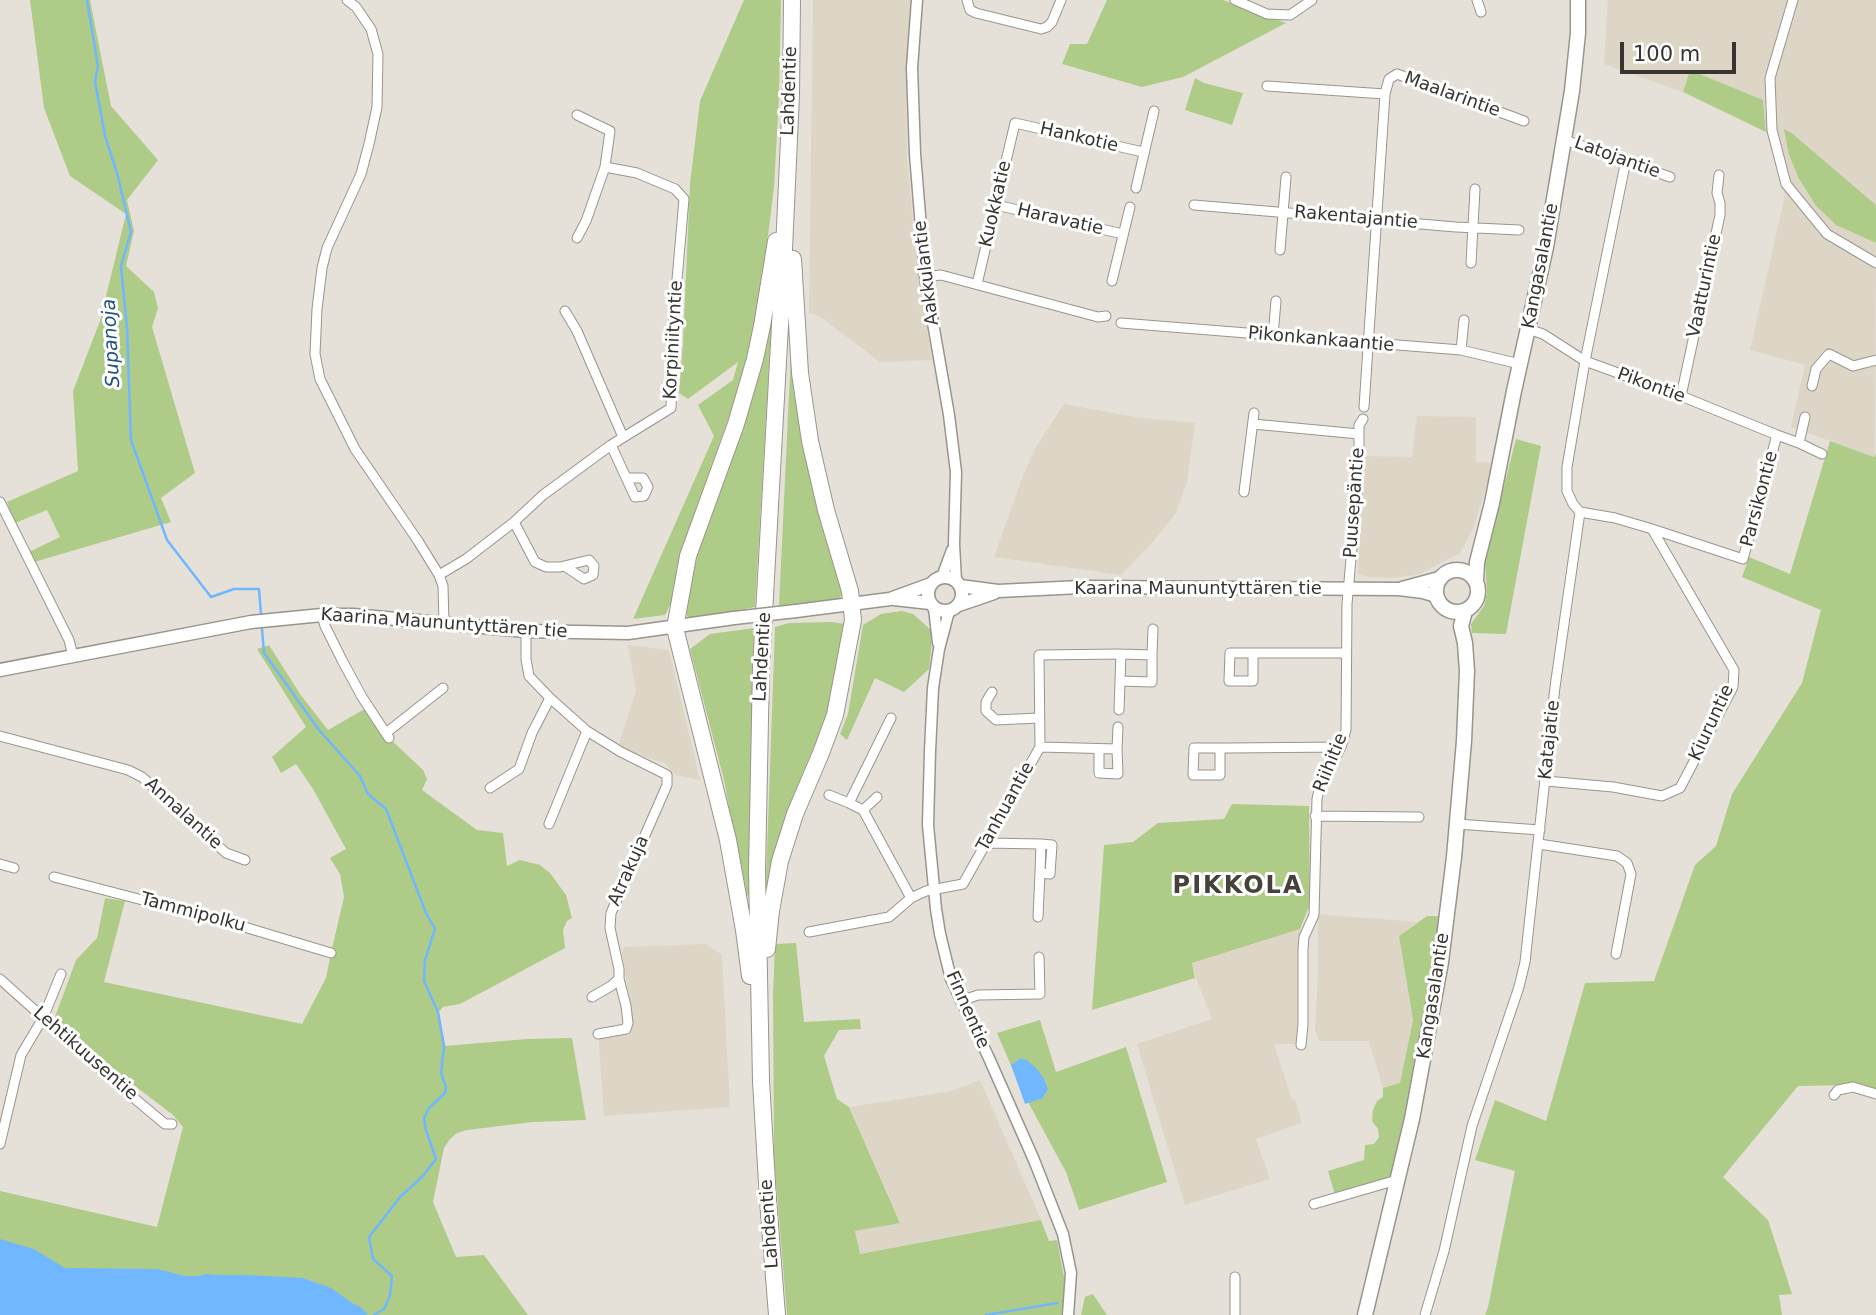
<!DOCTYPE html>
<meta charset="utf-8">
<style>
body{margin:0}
#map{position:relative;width:1876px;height:1315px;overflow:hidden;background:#e5e1d8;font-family:"DejaVu Sans",sans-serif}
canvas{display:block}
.scale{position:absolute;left:1620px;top:42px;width:116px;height:32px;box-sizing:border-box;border:4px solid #363531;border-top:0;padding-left:9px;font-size:21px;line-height:24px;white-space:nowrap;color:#363531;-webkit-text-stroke:5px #fff;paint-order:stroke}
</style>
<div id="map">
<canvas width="1876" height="1315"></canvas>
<div class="scale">100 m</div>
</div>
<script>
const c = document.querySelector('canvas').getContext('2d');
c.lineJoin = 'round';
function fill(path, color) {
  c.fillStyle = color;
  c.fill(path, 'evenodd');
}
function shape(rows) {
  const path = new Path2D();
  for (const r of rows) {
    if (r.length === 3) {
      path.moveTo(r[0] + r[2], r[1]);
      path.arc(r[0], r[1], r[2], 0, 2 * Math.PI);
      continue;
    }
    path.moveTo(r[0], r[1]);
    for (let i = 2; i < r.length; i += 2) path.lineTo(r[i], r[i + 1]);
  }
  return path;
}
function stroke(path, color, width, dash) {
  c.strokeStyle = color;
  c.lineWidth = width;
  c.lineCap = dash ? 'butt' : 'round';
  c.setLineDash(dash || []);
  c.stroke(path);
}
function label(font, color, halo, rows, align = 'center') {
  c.font = font + ' "DejaVu Sans",sans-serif';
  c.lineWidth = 6;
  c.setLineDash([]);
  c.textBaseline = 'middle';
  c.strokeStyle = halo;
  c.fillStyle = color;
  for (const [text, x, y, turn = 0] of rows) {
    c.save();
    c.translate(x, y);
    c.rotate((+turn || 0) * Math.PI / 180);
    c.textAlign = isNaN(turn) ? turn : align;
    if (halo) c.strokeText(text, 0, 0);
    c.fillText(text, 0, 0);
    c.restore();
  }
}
fill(shape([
 [813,0,913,0,906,69,907,158,918,273,932,360,880,362,819,316,809,313],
 [1608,0,1876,0,1876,205,1793,134,1789,155,1799,179,1816,206,1836,225,1876,243,1875,457,1791,427,1805,365,1750,350,1785,195,1766,132,1763,100,1690,70,1683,92,1604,64],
 [1064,404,1135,417,1195,423,1187,482,1176,513,1153,542,1121,575,994,557,1022,478,1036,447],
 [1417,416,1476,417,1476,462,1493,463,1474,527,1460,553,1420,574,1394,578,1370,577,1358,574,1363,456,1412,457],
 [628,645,669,650,700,780,675,775,666,764,618,747,636,690],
 [1318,914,1417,922,1399,936,1413,1020,1400,1083,1383,1088,1369,1041,1319,1041,1315,1030,1318,974],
 [1300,929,1304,937,1301,1044,1274,1044,1292,1100,1295,1100,1302,1123,1256,1139,1270,1179,1185,1205,1137,1044,1212,1019,1196,978,1192,963],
 [706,944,722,955,730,1107,604,1116,598,1031,633,1024,622,952,625,947],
 [980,1080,1041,1220,860,1254,855,1231,900,1222,849,1107,952,1091]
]), '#ddd6c6');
fill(shape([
 [30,0,90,0,111,106,158,160,127,200,134,231,126,266,154,292,158,308,152,327,195,473,161,498,171,522,34,562,29,552,60,537,47,510,15,523,7,502,78,471,73,391,100,321,126,214,70,176,44,108],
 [744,0,781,0,779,98,774,187,761,292,748,353,733,405,694,515,674,597,665,615,633,619,714,436,698,405,733,380,738,362,688,399,679,393,683,343,690,184,700,101],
 [1107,0,1223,0,1286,23,1183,77,1142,87,1062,64,1070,44,1087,44],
 [1690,70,1763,100,1766,132,1683,92],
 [1195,78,1204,83,1243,93,1232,125,1185,110],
 [1784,129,1793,134,1876,205,1876,243,1836,225,1816,206,1799,179,1789,155],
 [772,313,755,607,692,619,687,616,687,597,697,548,749,408,763,354],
 [791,352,806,461,826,541,843,591,840,598,832,600,779,606],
 [1516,439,1541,446,1506,634,1472,633,1471,624,1484,606,1487,593,1485,561],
 [1830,441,1874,457,1876,454,1876,1092,1852,1085,1798,1086,1723,1177,1768,1220,1792,1294,1779,1295,1782,1315,1485,1315,1488,1307,1515,1171,1475,1160,1495,1100,1546,1121,1585,983,1654,981,1695,865,1716,846,1732,794,1802,683,1821,610,1742,577,1749,557,1790,574],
 [902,611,913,614,931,630,932,641,929,669,904,692,875,678,847,740,840,734,848,714,863,625,881,614],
 [832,622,845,624,828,713,794,794,775,851,765,907,775,627,789,623],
 [754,628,750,892,746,899,724,780,690,649,710,634],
 [269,645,300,694,328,730,368,707,389,738,423,770,427,779,422,790,477,830,503,833,507,866,520,860,540,865,550,873,566,895,572,918,567,921,563,930,565,948,460,1004,443,1007,437,1014,445,1046,527,1039,572,1038,586,1120,533,1122,467,1130,457,1133,450,1139,444,1148,433,1202,456,1257,484,1255,528,1315,0,1315,0,1191,157,1227,183,1127,173,1115,122,1076,55,1017,76,960,97,938,105,898,125,901,104,982,302,1024,326,978,331,953,344,897,340,874,330,858,346,849,313,789,296,764,281,773,272,757,306,727,257,649],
 [1232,804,1309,806,1310,904,1300,929,1192,963,1195,978,1092,1010,1104,845,1133,842,1158,823,1224,819],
 [1427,916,1442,916,1434,997,1389,1183,1335,1195,1328,1171,1364,1160,1365,1145,1374,1144,1379,1137,1378,1129,1372,1121,1373,1110,1377,1101,1383,1097,1383,1088,1400,1083,1413,1020,1399,936],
 [796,943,804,1022,860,1019,861,1029,839,1030,824,1056,837,1099,849,1107,900,1223,855,1231,860,1254,1041,1220,1049,1241,1057,1240,1064,1277,1064,1295,1062,1315,787,1315,774,1158,773,995,775,944],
 [1040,1020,1056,1072,1126,1047,1167,1182,1079,1210,1066,1172,1022,1091,997,1033],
 [1093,1294,1107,1315,1081,1315,1085,1297]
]), '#aecc87');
fill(shape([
 [1021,1058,1028,1061,1037,1069,1044,1079,1048,1089,1043,1098,1025,1104,1011,1065],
 [0,1239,34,1249,65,1268,157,1269,185,1276,199,1276,206,1274,216,1275,246,1275,303,1278,331,1288,352,1303,362,1308,368,1315,0,1315]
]), '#70b7ff');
stroke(shape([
 [87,0,98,66,95,81,105,136,117,173,131,232,121,266,127,328,131,440,167,540,211,597,234,589,259,589,261,614],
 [262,629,264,653,319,730,360,776,368,794,386,809,426,913,435,929,425,960,424,981,438,1012,444,1046,441,1073,446,1087,445,1093,429,1108,424,1118,426,1130,436,1159,422,1177,400,1197,369,1237,373,1259,392,1276,390,1295,384,1309,374,1315],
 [986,1315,1057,1303]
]), '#70b7ff', 2.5);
const minor = shape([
 [347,0,356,7,371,29,378,54,377,107,369,144,361,174,327,248,322,268,317,309,315,354,320,379,355,449,418,541,439,575,443,586,444,623],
 [967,0,970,10,976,13,1041,29,1047,27,1052,22,1061,0],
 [1235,0,1267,14,1290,15,1312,0],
 [1477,0,1481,12],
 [1793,0,1770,78,1772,130,1786,184,1827,234,1876,263],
 [1267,86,1385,94,1389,79,1397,74,1524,121],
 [577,115,610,131,605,167],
 [1565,140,1670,177],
 [1136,188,1154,111],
 [996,205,1123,234],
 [1194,205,1456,227,1519,230],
 [1280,250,1286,177],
 [1471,263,1475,189],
 [925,277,941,275,1098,317,1106,316],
 [1112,281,1130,207],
 [977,284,1015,123,1143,152],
 [565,311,577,331,623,437],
 [1121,323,1461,350,1520,364],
 [1528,329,1543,334,1585,361,1681,396,1777,435],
 [1273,336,1276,301],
 [1461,350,1464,320],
 [1812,386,1816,369,1829,354,1853,366,1876,360],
 [1681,396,1720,215,1720,203,1717,193,1719,175],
 [1364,407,1385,94],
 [1253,424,1359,434],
 [1799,443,1805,417],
 [611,445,635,497,644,496,648,487,643,478,627,478],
 [1244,492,1254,413],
 [0,502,69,640,73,656],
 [514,522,535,562,546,567,560,567,589,560,594,566,593,575,584,579,566,567],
 [1652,529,1743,559,1777,435,1799,443,1822,454],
 [439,575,466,559,514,522,543,495,611,445,671,408,674,314,684,199,675,189,637,173,605,167,586,221,577,238],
 [322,615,325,626,342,660,362,697,389,738],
 [526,631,526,659,529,676,550,698,587,731,621,752,667,775,667,785,611,913,610,928,619,969,619,979,611,986,592,997],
 [1253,653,1253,681,1229,681,1230,653,1345,653],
 [1152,655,1153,629],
 [992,692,986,702,986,711,996,720,1039,718],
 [1119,710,1120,681],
 [386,733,443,688],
 [0,736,128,770,142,777,226,853,245,860],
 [1040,747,1117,749,1118,774,1099,773,1099,749],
 [1220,748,1220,775,1193,775,1194,748,1229,748,1341,747],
 [1117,749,1118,727],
 [1546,781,1613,787,1662,796,1680,788,1733,687,1734,670,1652,529,1615,518,1580,512],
 [490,788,519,769,532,733,550,698],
 [829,795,849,803,863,810,911,898],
 [849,803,891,718],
 [863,810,877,797],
 [1315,816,1419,817],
 [549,824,587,731],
 [1457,824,1540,830],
 [986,843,1041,844,1052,845,1050,874,1040,873,1041,844],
 [1539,844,1617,856,1627,863,1631,874,1616,954],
 [0,864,14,868],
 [54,877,231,923,331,953],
 [1038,917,1040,873],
 [809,932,889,917,911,898,926,891,963,884,1040,747,1039,655,1121,654,1152,655,1152,682,1120,681,1121,654],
 [0,979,116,1083,165,1124,172,1124],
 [960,1001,978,995,1040,994,1039,957],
 [598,1034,626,1029,628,1023,626,1006,619,979],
 [1301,1045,1303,1024,1303,949,1304,937,1314,915,1317,799,1320,786,1341,747,1346,730,1347,604,1359,469,1359,425,1363,419],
 [1834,1095,1838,1090,1853,1087,1876,1094],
 [0,1144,21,1055,43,1018,61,974],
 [1314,1204,1397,1180],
 [1235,1315,1235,1277],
 [1425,1315,1444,1251,1472,1126,1519,987,1525,962,1555,687,1580,512,1573,504,1567,491,1567,467,1585,361,1626,160]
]);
const tertiary = shape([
 [917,0,912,68,915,154,925,277,949,415,956,472,954,544,956,581],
 [942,577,952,550],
 [934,608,938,643],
 [949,611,939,649,933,688,930,751,928,825,936,909,940,934,951,979,988,1056,1034,1160,1063,1234,1071,1273,1068,1315]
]);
const secondary = shape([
 [945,594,17],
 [960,586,998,591,1081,587,1399,589,1423,592,1436,596],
 [1402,588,1439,578],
 [894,599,930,603],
 [959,605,994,593],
 [796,611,890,599,931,584],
 [0,670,251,622,322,615,353,615,526,631,628,633,734,618]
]);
const primary = shape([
 [1457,591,21],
 [1476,581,1477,562,1492,503,1514,391,1546,247,1572,91,1578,33,1578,0],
 [1365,1315,1412,1119,1441,962,1454,857,1464,741,1467,671,1465,643,1461,626,1465,611]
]);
const trunk = shape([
 [767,949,771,911,780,861,795,814,821,753,835,715,853,620,850,591,826,510,810,441,800,373,793,259],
 [750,976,744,930,728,840,675,628,688,556,736,424,755,359,762,326,776,241],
 [777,1315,768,1200,761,1081,757,870,761,668,783,271,791,95,792,0]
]);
stroke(minor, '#99958d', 11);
stroke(tertiary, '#99958d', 13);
stroke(secondary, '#99958d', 15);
stroke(primary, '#99958d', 17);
stroke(trunk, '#99958d', 18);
stroke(minor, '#fff', 9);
stroke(tertiary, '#fff', 10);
stroke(secondary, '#fff', 12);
stroke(primary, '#fff', 14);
stroke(trunk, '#fff', 16);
const secondaryBridge = shape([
 [734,618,796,611]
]);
stroke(secondaryBridge, '#99958d', 15, []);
stroke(secondaryBridge, '#fff', 12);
label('18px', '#363531', '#fff', [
 ["Lahdentie",790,91,-88],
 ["Maalarintie",1452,95,20],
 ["Hankotie",1079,138,13],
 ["Latojantie",1617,158,20],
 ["Kuokkatie",996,204,-77],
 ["Rakentajantie",1356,218,5],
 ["Haravatie",1060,220,13],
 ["Kangasalantie",1541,266,-79],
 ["Aakkulantie",927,273,-97],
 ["Vaatturintie",1705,286,-78],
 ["Korpiniityntie",674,340,-87],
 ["Pikonkankaantie",1321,340,5],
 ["Pikontie",1651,386,20],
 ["Parsikontie",1760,499,-75],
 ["Puusepäntie",1355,503,-86],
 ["Kaarina Maununtyttären tie",1198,589],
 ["Kaarina Maununtyttären tie",444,624,4],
 ["Lahdentie",763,657,-87],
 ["Kiuruntie",1712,723,-65],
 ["Katajatie",1550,740,-84],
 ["Riihitie",1331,763,-68],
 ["Tanhuantie",1006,807,-61],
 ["Annalantie",183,814,42],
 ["Atrakuja",629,871,-66],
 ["Tammipolku",193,913,15],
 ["Kangasalantie",1434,996,-81],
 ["Finnentie",967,1010,66],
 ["Lehtikuusentie",85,1054,41],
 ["Lahdentie",770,1224,-94]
]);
label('italic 19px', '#215281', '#fff', [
 ["Supanoja",112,343,-93]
]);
c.letterSpacing = '2px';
label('bold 24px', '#45423a', '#fff', [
 ["PIKKOLA",1238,887]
]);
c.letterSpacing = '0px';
</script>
